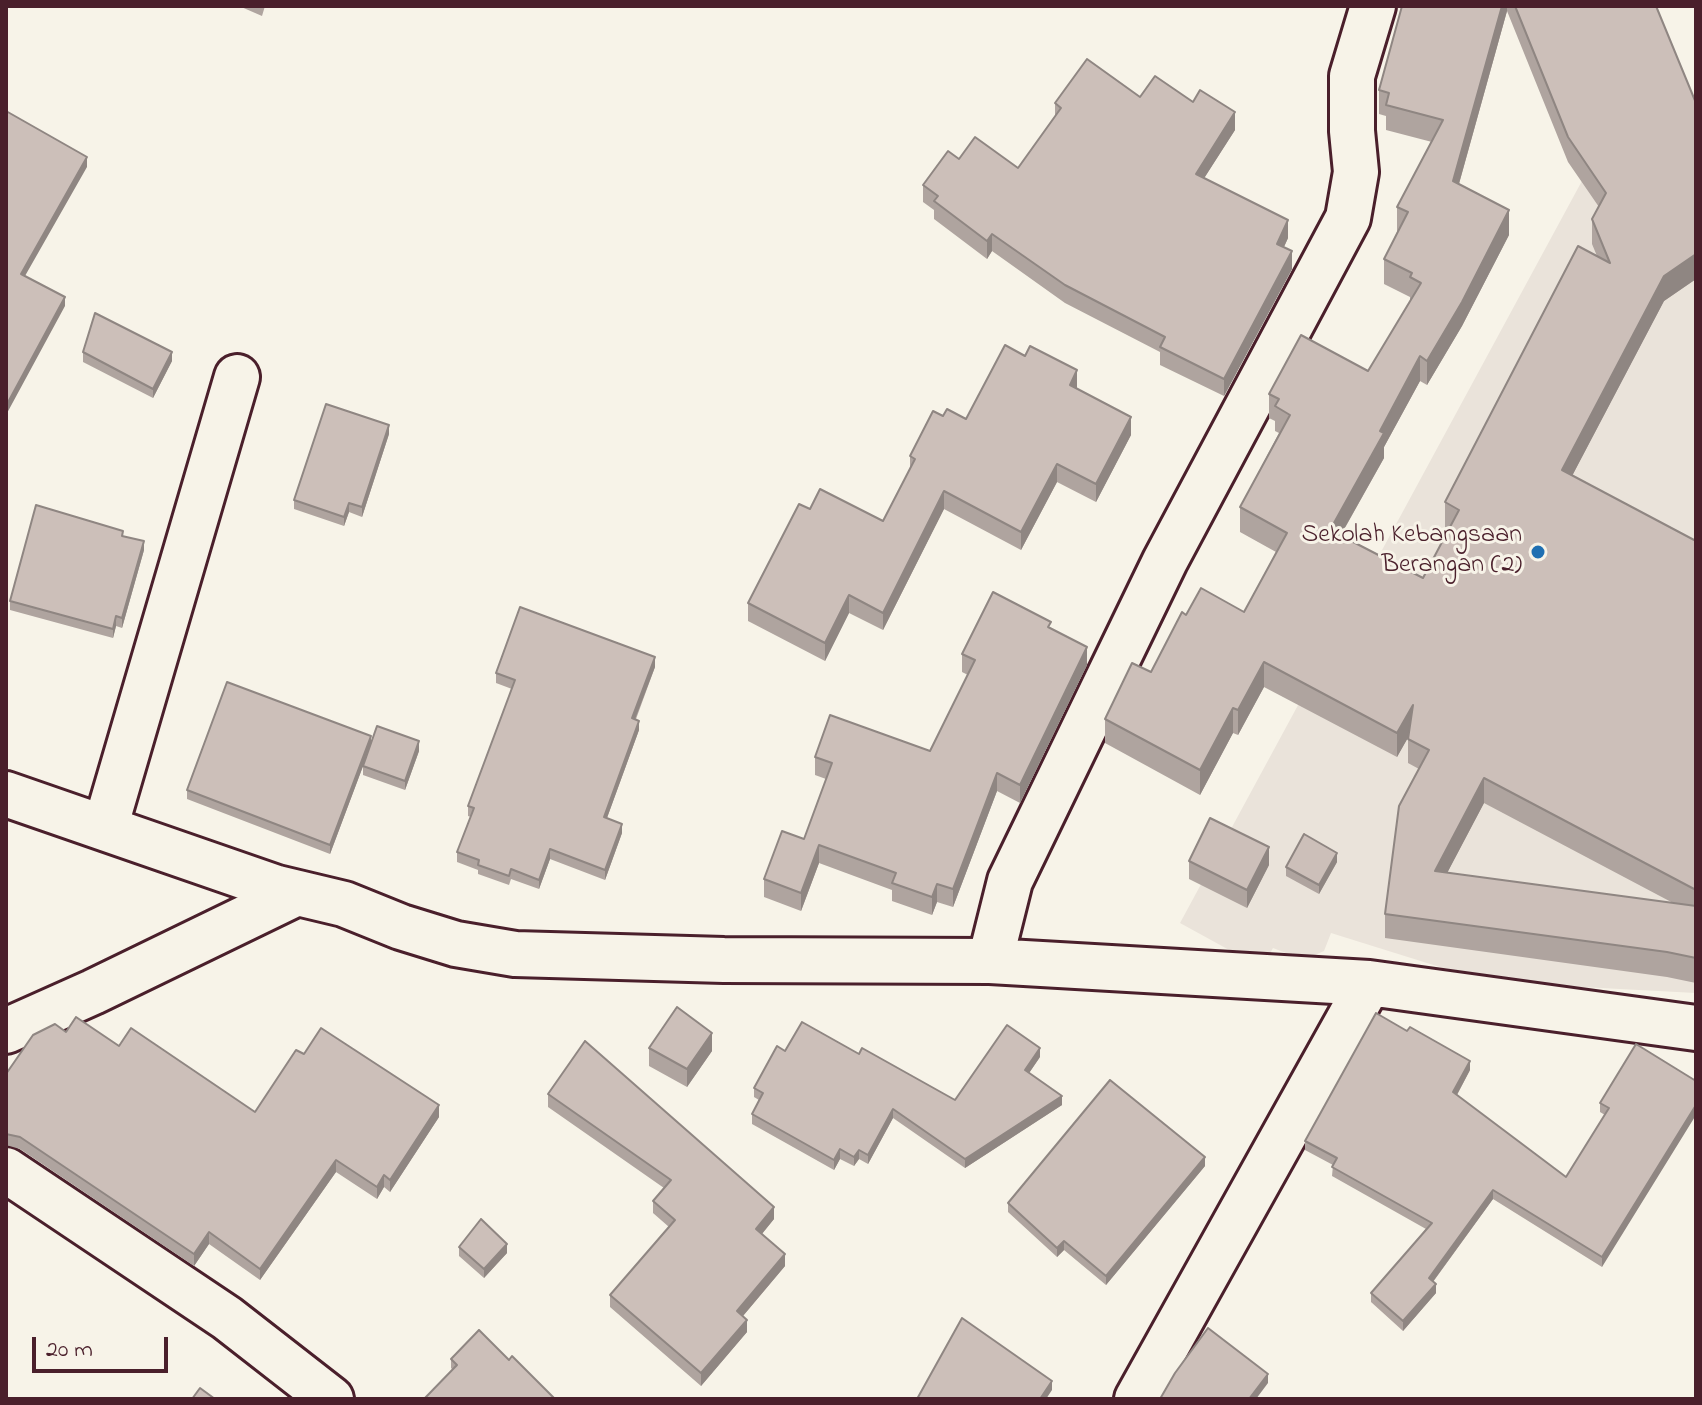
<!DOCTYPE html>
<style>
body{margin:0}
#map{position:relative;width:1702px;height:1405px;overflow:hidden;background:#f7f3e8;font-family:"Indie Flower",sans-serif}
canvas{display:block}
.frame{position:absolute;inset:0;border:8px solid #4a1f2b;pointer-events:none}
.scale{position:absolute;left:32px;top:1337px;width:136px;height:36px;box-sizing:border-box;border:4px solid #4a1f2b;border-top:0;padding-left:10px;font-size:24px;line-height:28px;white-space:nowrap;color:#4a1f2b;-webkit-text-stroke:6px #f7f3e8;paint-order:stroke}
</style>
<div id="map">
<canvas width="1702" height="1405"></canvas>
<div class="frame"></div>
<div class="scale">20 m</div>
</div>
<script>
const c = document.querySelector('canvas').getContext('2d');
c.lineJoin = 'round';
function fill(path, color) {
  c.fillStyle = color;
  c.fill(path, 'evenodd');
}
function shape(rows) {
  const path = new Path2D();
  for (const r of rows) {
    path.moveTo(r[0], r[1]);
    for (let i = 2; i < r.length; i += 2) path.lineTo(r[i], r[i + 1]);
  }
  return path;
}
function stroke(path, color, width, dash) {
  c.strokeStyle = color;
  c.lineWidth = width;
  c.lineCap = dash ? 'butt' : 'round';
  c.setLineDash(dash || []);
  c.stroke(path);
}
function label(font, color, halo, rows, align = 'center') {
  c.font = font + ' "Indie Flower",sans-serif';
  c.lineWidth = 6;
  c.setLineDash([]);
  c.textBaseline = 'middle';
  c.strokeStyle = halo;
  c.fillStyle = color;
  for (const [text, x, y, turn = 0] of rows) {
    c.save();
    c.translate(x, y);
    c.rotate((+turn || 0) * Math.PI / 180);
    c.textAlign = isNaN(turn) ? turn : align;
    if (halo) c.strokeText(text, 0, 0);
    c.fillText(text, 0, 0);
    c.restore();
  }
}
fill(shape([
 [1696,158,1696,993,1563,986,1443,968,1331,933,1324,951,1304,960,1273,948,1262,968,1180,923,1583,179]
]), '#eae3da');
const minor = shape([
 [1373,6,1352,76,1352,131,1356,172,1348,218,1165,561,1010,881,990,961,1369,983,1696,1028],
 [6,794,277,888,344,904,401,927,456,944,515,954,724,960,990,961],
 [105,828,237,377],
 [6,1031,93,992,297,893],
 [6,1170,227,1318,331,1399],
 [1137,1399,1369,983]
]);
stroke(minor, '#4a1f2b', 50);
stroke(minor, '#f7f3e8', 44);
fill(shape([
 [239,6,265,6,262,16],
 [1402,6,1656,6,1696,103,1696,279,1664,301,1572,476,1696,541,1696,983,1667,977,1385,938,1385,914,1419,769,1408,763,1408,737,1397,757,1264,687,1238,735,1233,733,1200,795,1105,743,1105,719,1151,672,1186,615,1244,612,1276,552,1240,532,1240,507,1279,433,1275,431,1275,421,1269,418,1269,394,1368,371,1410,301,1410,297,1384,284,1384,259,1397,232,1397,207,1432,142,1386,130,1386,116,1379,114,1379,90],
 [1507,11,1568,162,1599,207,1592,219,1592,244,1597,256,1445,502,1445,527,1449,529,1423,578,1341,535,1384,458,1384,447,1420,381,1427,385,1462,326,1509,235,1459,184],
 [1484,803,1675,904,1447,873],
 [1140,97,1235,130,1204,178,1288,238,1284,247,1292,269,1224,396,1160,365,1160,352,1065,303,992,251,987,259,934,219,934,210,923,202,923,185,959,159,1018,168,1055,116,1055,103],
 [83,352,172,361,153,398,83,362],
 [1077,389,1131,435,1096,502,1057,482,1021,550,944,509,883,630,849,613,825,661,748,621,748,603,810,509,883,521,910,470,910,456,943,416,966,419],
 [389,434,362,517,349,512,344,526,294,509,294,500,311,451],
 [123,536,144,550,122,628,116,626,113,638,10,610,10,601],
 [1051,628,1087,665,1020,803,997,791,953,907,937,902,932,915,892,901,892,890,819,863,801,911,764,897,764,879,804,839,826,779,815,775,815,757,930,751,968,675,962,672,962,654],
 [655,667,636,719,639,730,607,818,622,833,605,880,550,859,539,889,511,879,509,885,478,874,478,870,457,862,457,852,471,817,468,816,468,806,512,689,496,683,496,673],
 [371,743,419,751,405,790,363,775,363,766,330,854,187,799,187,790],
 [1189,861,1269,865,1247,908,1189,879],
 [1337,862,1319,894,1286,876,1286,867],
 [66,1032,119,1046,255,1112,304,1054,439,1117,390,1192,384,1187,377,1199,336,1172,260,1280,209,1244,194,1266,20,1149,6,1145,6,1074],
 [1636,1044,1602,1267,1493,1199,1433,1282,1436,1293,1403,1331,1371,1302,1371,1293,1426,1229,1332,1176,1333,1165,1305,1150,1305,1141,1470,1070,1457,1095,1566,1177,1605,1115,1600,1112,1600,1103],
 [649,1048,712,1051,687,1087,649,1066],
 [785,1051,859,1054,955,1100,1040,1057,1029,1073,1062,1105,965,1168,893,1118,868,1164,859,1159,854,1166,840,1159,834,1170,752,1124,752,1114,759,1100,754,1097,754,1088],
 [548,1094,774,1219,762,1234,785,1266,743,1316,747,1332,701,1386,610,1307,610,1295,669,1227,653,1213,653,1201,664,1188,548,1107],
 [1205,1166,1106,1285,1064,1250,1057,1257,1008,1212,1008,1203],
 [459,1247,507,1253,484,1278,459,1256],
 [451,1359,509,1360,453,1370,451,1368]
]), '#afa49f');
fill(shape([
 [1502,6,1507,6,1507,11,1453,205,1453,181],
 [1235,112,1235,130,1196,191,1196,174],
 [87,157,87,167,21,283,21,274],
 [1509,210,1509,235,1462,326,1427,385,1427,361],
 [1288,220,1288,238,1277,262,1277,244],
 [992,234,992,251,987,259,987,241],
 [1292,251,1292,269,1224,396,1224,379],
 [1696,254,1696,279,1664,301,1562,495,1562,470,1664,276],
 [65,297,65,306,6,415,6,406],
 [172,352,172,361,153,398,153,389],
 [1420,356,1420,381,1384,447,1384,458,1330,554,1330,530,1380,431],
 [1077,370,1077,388,1070,403,1070,385],
 [1131,417,1131,435,1096,502,1096,484],
 [389,425,389,434,362,517,362,507],
 [1057,464,1057,482,1021,550,1021,532],
 [944,491,944,509,883,630,883,613],
 [349,503,349,512,344,526,344,517],
 [144,541,144,550,122,628,122,618],
 [849,595,849,613,825,661,825,643],
 [116,616,116,626,113,638,113,629],
 [1087,647,1087,665,1020,803,1020,785],
 [655,657,655,667,632,727,632,718],
 [1264,662,1264,687,1238,735,1238,710],
 [1413,705,1413,729,1397,757,1397,733],
 [1233,708,1233,733,1200,795,1200,770],
 [639,721,639,730,604,826,604,817],
 [371,736,371,745,330,854,330,845],
 [419,741,419,751,405,790,405,781],
 [997,773,997,791,953,907,953,889],
 [1484,778,1484,803,1435,896,1435,871],
 [622,824,622,833,605,880,605,870],
 [819,845,819,863,801,911,801,893],
 [1269,847,1269,865,1247,908,1247,890],
 [550,849,550,859,539,889,539,880],
 [1337,853,1337,862,1319,894,1319,885],
 [937,884,937,902,932,915,932,897],
 [712,1033,712,1051,687,1087,687,1069],
 [1040,1048,1040,1057,1025,1079,1025,1070],
 [1470,1061,1470,1070,1453,1102,1453,1092],
 [1062,1096,1062,1105,965,1168,965,1159],
 [439,1105,439,1117,390,1192,390,1180],
 [1696,1105,1696,1115,1602,1267,1602,1257],
 [893,1109,893,1118,868,1164,868,1155],
 [840,1149,840,1159,834,1170,834,1160],
 [859,1150,859,1159,854,1166,854,1157],
 [1205,1157,1205,1166,1106,1285,1106,1276],
 [336,1160,336,1172,260,1280,260,1269],
 [384,1175,384,1187,377,1199,377,1187],
 [1493,1190,1493,1199,1429,1287,1429,1278],
 [774,1207,774,1219,756,1241,756,1229],
 [209,1232,209,1244,194,1266,194,1254],
 [1064,1241,1064,1250,1057,1257,1057,1248],
 [507,1244,507,1253,484,1278,484,1269],
 [785,1254,785,1266,737,1323,737,1311],
 [1436,1284,1436,1293,1403,1331,1403,1321],
 [747,1320,747,1332,701,1386,701,1373],
 [1268,1374,1268,1383,1256,1399,1249,1399],
 [1052,1381,1052,1390,1046,1399,1040,1399]
]), '#8f8682');
const building = shape([
 [1402,6,1502,6,1453,181,1509,210,1462,302,1427,361,1420,356,1380,431,1384,433,1330,530,1423,578,1459,510,1445,502,1578,246,1610,263,1592,219,1606,193,1568,137,1515,6,1656,6,1696,103,1696,254,1664,276,1562,470,1696,541,1696,890,1484,778,1435,871,1696,906,1696,958,1667,952,1385,914,1399,806,1429,750,1408,739,1413,705,1397,733,1264,662,1238,710,1233,708,1200,770,1105,719,1132,663,1151,672,1182,612,1186,615,1201,588,1244,612,1287,533,1240,507,1290,415,1275,406,1279,399,1269,394,1301,335,1368,371,1421,283,1410,277,1412,273,1384,259,1408,212,1397,207,1443,120,1386,105,1389,93,1379,90,1402,6],
 [1087,59,1140,97,1155,76,1193,102,1200,90,1235,112,1196,174,1288,220,1277,244,1292,251,1224,379,1160,347,1165,337,1065,285,992,234,987,241,934,201,938,196,923,185,948,151,959,159,975,137,1018,168,1061,108,1055,103,1087,59],
 [6,111,87,157,21,274,65,297,6,406,6,111],
 [95,313,172,352,153,389,83,352,95,313],
 [1005,345,1025,356,1030,346,1077,370,1070,385,1131,417,1096,484,1057,464,1021,532,944,491,883,613,849,595,825,643,748,603,799,504,810,509,820,489,883,521,915,459,910,456,933,411,943,416,947,409,966,419,1005,345],
 [326,404,389,425,362,507,349,503,344,517,294,500,326,404],
 [36,505,123,531,122,536,144,541,122,618,116,616,113,629,10,601,36,505],
 [993,592,1051,622,1048,627,1087,647,1020,785,997,773,953,889,937,884,932,897,892,883,896,873,819,845,801,893,764,879,782,831,804,839,832,763,815,757,830,715,930,751,975,660,962,654,993,592],
 [520,607,655,657,632,718,639,721,604,817,622,824,605,870,550,849,539,880,511,869,509,876,478,865,479,860,457,852,474,808,468,806,515,680,496,673,520,607],
 [227,682,371,736,330,845,187,790,227,682],
 [377,726,419,741,405,781,363,766,377,726],
 [1210,818,1269,847,1247,890,1189,861,1210,818],
 [1304,834,1337,853,1319,885,1286,867,1304,834],
 [677,1007,712,1033,687,1069,649,1048,677,1007],
 [1376,1013,1407,1031,1410,1027,1470,1061,1453,1092,1566,1177,1609,1108,1600,1103,1636,1044,1696,1081,1696,1105,1602,1257,1493,1190,1429,1278,1436,1284,1403,1321,1371,1293,1432,1223,1332,1167,1337,1158,1305,1141,1376,1013],
 [76,1017,119,1046,131,1028,255,1112,296,1050,304,1054,321,1028,439,1105,390,1180,384,1175,377,1187,336,1160,260,1269,209,1232,194,1254,20,1137,6,1134,6,1074,33,1035,55,1024,66,1032,76,1017],
 [802,1022,859,1054,862,1048,955,1100,1007,1025,1040,1048,1025,1070,1062,1096,965,1159,893,1109,868,1155,859,1150,854,1157,840,1149,834,1160,752,1114,763,1093,754,1088,777,1046,785,1051,802,1022],
 [585,1041,774,1207,756,1229,785,1254,737,1311,747,1320,701,1373,610,1295,675,1220,653,1201,671,1180,548,1094,585,1041],
 [1110,1080,1205,1157,1106,1276,1064,1241,1057,1248,1008,1203,1110,1080],
 [481,1219,507,1244,484,1269,459,1247,481,1219],
 [962,1318,1052,1381,1040,1399,917,1399,962,1318],
 [1208,1328,1268,1374,1249,1399,1160,1399,1175,1373,1208,1328],
 [479,1330,509,1360,512,1356,555,1399,424,1399,457,1365,451,1359,479,1330],
 [200,1388,215,1399,192,1399,200,1388]
]);
fill(building, '#ccbfb9');
stroke(building, '#8f8682', 2);
for (const [x, y, r, color] of [
 [1538,552,8,"#1f6fb2"]
]) {
  const dot = new Path2D();
  dot.arc(x, y, r, 0, 2 * Math.PI);
  c.fillStyle = color;
  c.fill(dot);
  stroke(dot, '#f7f3e8', 3);
}
label('26px', '#4a1f2b', '#f7f3e8', [
 ["Sekolah Kebangsaan",1522,537],
 ["Berangan (2)",1522,567]
], 'right');
</script>
